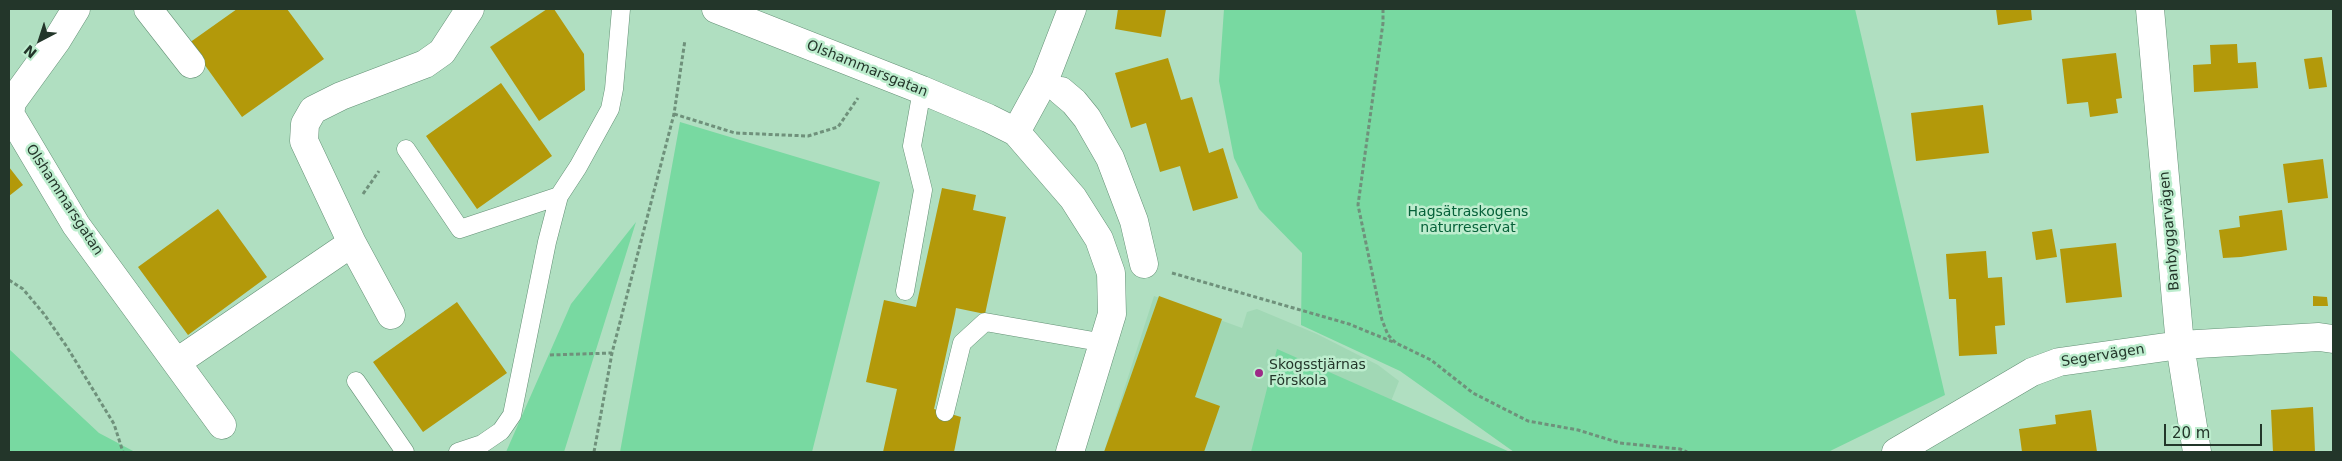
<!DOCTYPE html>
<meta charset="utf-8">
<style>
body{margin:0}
#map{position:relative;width:2342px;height:461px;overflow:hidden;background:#b0dfc1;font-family:"DejaVu Sans",sans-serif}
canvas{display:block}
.frame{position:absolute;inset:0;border:10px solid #23362a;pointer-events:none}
.north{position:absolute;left:15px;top:15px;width:50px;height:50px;-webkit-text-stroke:4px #bdedce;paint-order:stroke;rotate:220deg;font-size:14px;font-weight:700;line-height:20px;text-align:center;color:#23362a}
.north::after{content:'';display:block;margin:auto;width:18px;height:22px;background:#23362a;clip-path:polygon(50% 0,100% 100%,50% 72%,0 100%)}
.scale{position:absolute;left:2164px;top:424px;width:98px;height:22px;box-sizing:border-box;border:2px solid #23362a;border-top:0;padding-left:6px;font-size:15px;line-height:18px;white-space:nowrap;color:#23362a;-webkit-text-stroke:4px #bdedce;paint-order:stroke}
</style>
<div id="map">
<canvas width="2342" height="461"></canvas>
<div class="frame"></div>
<div class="north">N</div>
<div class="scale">20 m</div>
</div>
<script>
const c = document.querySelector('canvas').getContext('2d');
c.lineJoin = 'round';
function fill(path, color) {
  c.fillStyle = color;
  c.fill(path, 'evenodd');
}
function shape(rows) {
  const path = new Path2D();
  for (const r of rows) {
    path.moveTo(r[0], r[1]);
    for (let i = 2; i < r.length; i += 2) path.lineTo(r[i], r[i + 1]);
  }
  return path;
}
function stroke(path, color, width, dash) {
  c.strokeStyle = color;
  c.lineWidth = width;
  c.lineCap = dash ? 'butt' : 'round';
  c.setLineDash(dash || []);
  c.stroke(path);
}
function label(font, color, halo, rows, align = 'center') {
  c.font = font + ' "DejaVu Sans",sans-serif';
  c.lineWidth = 5;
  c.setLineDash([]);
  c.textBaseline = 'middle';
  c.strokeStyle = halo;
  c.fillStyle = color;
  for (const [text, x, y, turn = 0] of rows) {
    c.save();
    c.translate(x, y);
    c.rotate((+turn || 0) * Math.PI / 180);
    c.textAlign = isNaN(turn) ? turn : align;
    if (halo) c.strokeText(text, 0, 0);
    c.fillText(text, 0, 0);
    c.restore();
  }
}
fill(shape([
 [1154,296,1242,328,1247,312,1257,309,1317,334,1378,365,1399,381,1371,452,1104,452]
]), '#a1d8b5');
fill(shape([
 [1224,9,1855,9,1945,395,1828,452,1514,452,1400,371,1301,325,1302,253,1259,209,1234,158,1219,81],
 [680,122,880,182,812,452,620,452],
 [636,222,564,452,506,452,571,304],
 [9,349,99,433,135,452,9,452],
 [1277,349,1510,452,1251,452]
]), '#78d9a1');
fill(shape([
 [237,9,287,9,324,59,242,117,189,43],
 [547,9,554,9,584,54,585,90,539,121,490,47],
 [1118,9,1166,9,1161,37,1115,29],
 [1996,9,2031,9,2032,20,1998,25],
 [2237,44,2238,63,2256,62,2258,88,2194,92,2193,65,2211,64,2210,45],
 [2116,53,2122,98,2116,99,2118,113,2090,117,2088,102,2067,104,2062,59],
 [2322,57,2327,87,2309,89,2304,59],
 [1168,58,1181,100,1192,97,1209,153,1223,148,1238,198,1193,211,1180,166,1160,172,1146,123,1131,128,1115,73],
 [501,83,552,156,477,209,426,136],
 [1983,105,1989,153,1916,161,1911,113],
 [2323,159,2328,198,2288,203,2283,164],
 [9,167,23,185,9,196],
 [942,188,976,195,973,210,1006,217,985,314,956,308,955,314,934,409,961,417,954,452,883,452,897,389,866,382,884,300,916,307],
 [218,209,267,277,188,335,138,267],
 [2282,210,2287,250,2241,257,2223,258,2219,230,2240,227,2239,216],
 [2052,229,2057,257,2036,260,2032,232],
 [2116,243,2122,297,2066,303,2060,249],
 [1986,251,1988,278,2002,277,2005,325,1995,326,1997,354,1959,356,1956,299,1949,299,1946,254],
 [1159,296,1222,319,1195,397,1220,406,1204,452,1104,452],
 [2313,296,2327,297,2328,306,2313,306],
 [457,302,507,373,423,432,373,362],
 [2313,407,2315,452,2273,452,2271,410],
 [2091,410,2097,452,2022,452,2019,429,2056,424,2055,415]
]), '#b3990a');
const service = shape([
 [406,149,460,229,559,196,578,167,610,109,614,89,621,9],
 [905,291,923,190,912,146,922,90],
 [356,381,405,452],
 [945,412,962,343,985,322,1105,343],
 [458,452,482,444,501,431,512,415,547,242,559,196]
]);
const minor = shape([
 [76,9,57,40,12,102,10,114,76,225,222,425],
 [148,9,191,64],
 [716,9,922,90,988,118,1016,132,1073,198,1099,239,1111,273,1112,314,1070,452],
 [2150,9,2180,345,2197,452],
 [1061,91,1074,102,1087,118,1110,158,1134,221,1144,264],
 [1016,132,1045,79,1072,9],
 [391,315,352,243,304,141,305,124,313,110,341,96,425,64,442,52,470,9],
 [177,362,352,243],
 [1896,452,2032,372,2059,362,2180,345,2319,337,2333,339]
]);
stroke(service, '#649176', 19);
stroke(minor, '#649176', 29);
stroke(shape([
 [1383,9,1383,23,1358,205,1382,320,1388,335,1396,343,1431,360,1473,393,1528,421,1578,430,1620,443,1680,449,1687,452],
 [674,114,735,133,808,136,838,127,858,98],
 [363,194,379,171],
 [1172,273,1349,324,1393,342],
 [9,280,23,289,44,314,67,347,114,424,123,452],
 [550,355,612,353],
 [594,452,612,353,674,114,685,40]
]), '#6f917b', 3, [4, 2.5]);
stroke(service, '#fff', 18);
stroke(minor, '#fff', 28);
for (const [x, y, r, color] of [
 [1259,373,5,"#9d2a87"]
]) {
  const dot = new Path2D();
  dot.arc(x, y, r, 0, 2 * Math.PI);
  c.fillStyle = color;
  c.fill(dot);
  stroke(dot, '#bdedce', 2);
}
label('14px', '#23362a', '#bdedce', [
 ["Olshammarsgatan",867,69,22],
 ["Olshammarsgatan",64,200,57],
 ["Banbyggarvägen",2170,231,-95],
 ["Segervägen",2103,356,-9]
]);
label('14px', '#066139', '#bdedce', [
 ["Hagsätraskogens",1468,212],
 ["naturreservat",1468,228]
]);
label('14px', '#23362a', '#bdedce', [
 ["Skogsstjärnas",1269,365],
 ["Förskola",1269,381]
], 'left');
</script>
